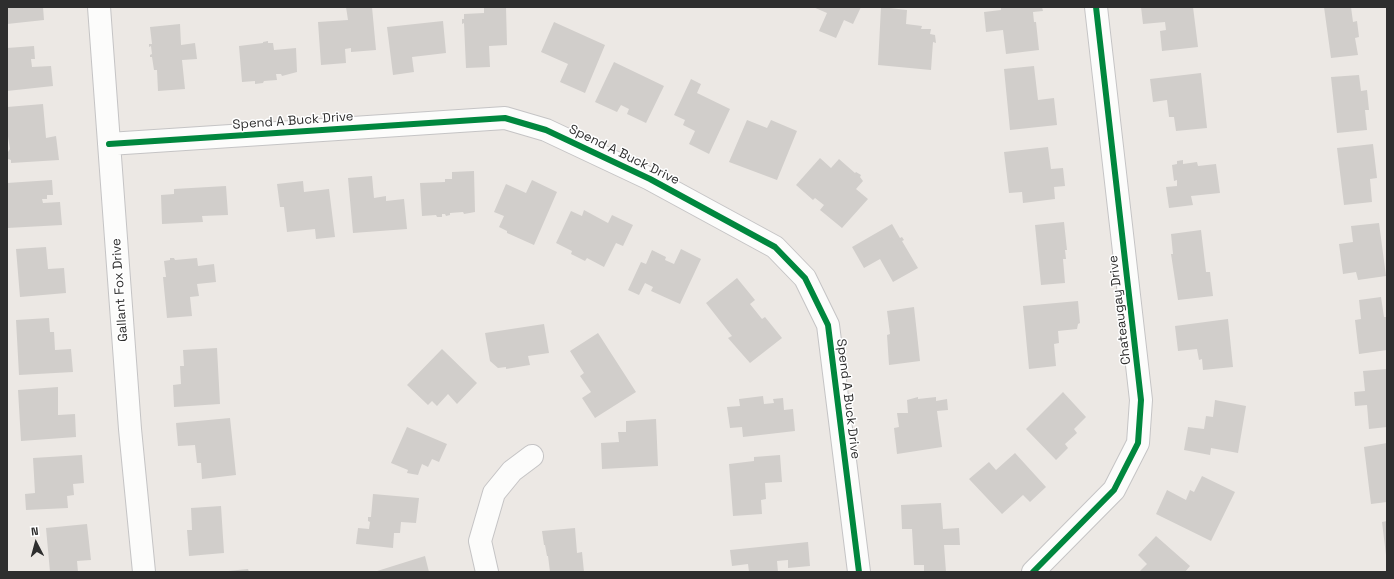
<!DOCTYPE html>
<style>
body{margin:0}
#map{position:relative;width:1394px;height:579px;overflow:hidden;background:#ece8e4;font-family:"Space Grotesk",sans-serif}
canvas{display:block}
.frame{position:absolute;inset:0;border:8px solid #2e2e2e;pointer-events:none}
.north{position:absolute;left:16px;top:523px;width:40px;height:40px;-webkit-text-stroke:3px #fff;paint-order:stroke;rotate:354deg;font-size:11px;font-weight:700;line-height:16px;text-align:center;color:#2e2e2e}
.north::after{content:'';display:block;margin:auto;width:14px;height:18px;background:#2e2e2e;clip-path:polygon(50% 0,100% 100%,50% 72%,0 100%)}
</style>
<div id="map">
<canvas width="1394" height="579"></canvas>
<div class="frame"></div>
<div class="north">N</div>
</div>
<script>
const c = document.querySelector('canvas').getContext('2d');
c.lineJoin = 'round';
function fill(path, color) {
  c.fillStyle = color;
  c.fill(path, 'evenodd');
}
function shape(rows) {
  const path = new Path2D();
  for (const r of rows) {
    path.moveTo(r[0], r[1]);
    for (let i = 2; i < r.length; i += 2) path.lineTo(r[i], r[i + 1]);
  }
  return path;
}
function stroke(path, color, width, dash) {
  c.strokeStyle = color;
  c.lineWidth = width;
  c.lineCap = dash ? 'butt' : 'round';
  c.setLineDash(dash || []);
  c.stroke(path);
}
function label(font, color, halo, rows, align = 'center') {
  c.font = font + ' "Space Grotesk",sans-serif';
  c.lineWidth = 3;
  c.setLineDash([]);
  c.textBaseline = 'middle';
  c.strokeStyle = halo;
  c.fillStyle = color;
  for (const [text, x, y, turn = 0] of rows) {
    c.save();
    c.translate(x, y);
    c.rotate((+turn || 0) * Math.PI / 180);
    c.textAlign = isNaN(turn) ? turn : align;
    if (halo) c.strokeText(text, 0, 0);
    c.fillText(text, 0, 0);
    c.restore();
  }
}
fill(shape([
 [7,7,43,7,44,20,7,24],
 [346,7,372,7,376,50,351,52,351,48,345,49,346,63,321,65,318,22,348,20],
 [484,7,506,7,507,45,489,46,490,67,466,68,464,23,462,24,462,19,464,19,464,14,484,13],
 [813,7,861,7,853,24,844,20,836,38,819,31,827,13],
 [881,7,907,10,906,24,922,26,921,29,931,29,930,34,935,35,936,43,933,42,931,70,878,65],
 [1001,7,1042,7,1043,11,1033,12,1034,22,1036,22,1039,50,1006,54,1003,30,986,32,984,12,1001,10],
 [1141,7,1193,7,1198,47,1162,51,1160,31,1166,30,1165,22,1143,24],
 [1324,7,1351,7,1353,22,1357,21,1359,37,1355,38,1358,55,1331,58],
 [443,21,446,53,412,57,414,72,393,75,387,27],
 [554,22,605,45,585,93,560,82,568,64,541,52],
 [180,24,181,45,195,43,197,59,182,60,185,89,158,91,157,70,154,70,152,57,150,57,150,55,152,54,151,46,149,47,149,44,152,44,150,27],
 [268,41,268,43,273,43,274,50,296,48,297,72,282,76,281,74,276,74,277,80,264,81,263,83,255,84,255,81,242,82,239,46,263,43,263,42],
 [34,46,35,59,31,59,32,67,51,66,53,86,7,91,7,48],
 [614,62,664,86,646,123,627,114,629,109,621,105,617,112,595,102],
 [1034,66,1038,100,1054,98,1057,125,1010,130,1004,69],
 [1201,73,1207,128,1176,131,1174,117,1169,117,1167,100,1153,102,1150,79],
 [1359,75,1361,91,1367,90,1369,110,1365,110,1367,130,1337,133,1331,77],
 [691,79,701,84,697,93,730,109,709,154,689,144,695,131,683,125,685,120,674,115],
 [43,104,46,138,56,136,59,160,11,163,11,160,8,159,8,152,10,149,7,130,7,107],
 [747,120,767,128,771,120,797,131,777,180,729,162],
 [1373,144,1377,178,1370,179,1372,202,1344,205,1337,148],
 [1048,147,1051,169,1063,168,1065,186,1054,187,1055,199,1023,203,1022,192,1009,193,1004,152],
 [820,158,831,168,839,159,855,173,856,172,861,175,860,177,863,181,856,189,868,199,842,228,820,210,824,205,815,198,813,200,796,185],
 [1183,160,1183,164,1197,162,1198,166,1216,164,1220,193,1191,196,1193,205,1169,208,1166,187,1177,186,1177,180,1174,181,1172,165,1177,164,1177,161],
 [474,171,475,212,464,214,463,212,450,213,450,215,446,216,445,214,442,214,442,217,437,217,436,215,422,216,420,183,445,182,445,179,452,179,452,172],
 [372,176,374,198,386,196,386,201,404,199,407,229,353,233,348,178],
 [52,180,53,195,47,195,47,199,42,199,43,203,60,202,62,225,7,228,7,183],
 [532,180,557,192,534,245,507,233,507,231,499,227,504,216,494,212,506,184,526,193],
 [303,181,304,192,329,189,335,237,316,239,315,229,287,232,284,207,280,207,277,184],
 [226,186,228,215,202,216,203,222,162,224,161,195,174,194,174,189],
 [584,210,608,223,612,215,633,225,623,246,616,243,604,267,587,258,585,261,571,254,572,251,556,243,571,211,582,216],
 [1064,222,1067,250,1065,250,1066,259,1063,259,1065,283,1041,285,1035,225],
 [1379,223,1386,276,1358,280,1356,272,1343,274,1339,244,1353,242,1351,226],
 [892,224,900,238,902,237,904,240,902,241,918,268,893,282,880,259,864,268,852,247],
 [1201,230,1206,272,1210,272,1213,296,1178,300,1171,254,1173,254,1171,234],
 [46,247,48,269,64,268,66,293,20,297,16,249],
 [681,249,701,259,680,304,651,291,653,287,645,283,639,295,628,290,641,262,646,264,652,250,666,257,665,260,674,264],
 [170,258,174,258,175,260,197,258,198,266,214,264,216,282,197,284,199,296,190,297,192,316,167,318,163,277,166,277,164,261,170,260],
 [737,278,755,300,750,304,762,319,765,317,782,338,750,363,728,338,732,336,706,303],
 [1381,297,1384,317,1387,317,1387,350,1359,354,1355,320,1361,319,1359,300],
 [1078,301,1080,323,1078,324,1077,329,1058,331,1059,343,1054,344,1056,366,1029,369,1023,306],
 [914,307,920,361,889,365,887,335,890,334,887,311],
 [49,318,50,332,54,332,55,350,71,349,73,372,19,375,16,320],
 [1228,319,1233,367,1203,370,1202,359,1199,360,1197,349,1178,351,1175,326],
 [544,324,549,353,528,356,530,365,506,369,506,367,498,368,490,361,485,333],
 [598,333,636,392,595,418,582,398,591,392,580,376,584,373,570,351],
 [217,348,220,404,174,407,173,385,181,384,180,366,184,366,183,350],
 [442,349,477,383,457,404,448,394,437,406,432,401,428,405,407,385],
 [1387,369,1387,427,1369,429,1367,405,1355,406,1354,392,1365,391,1363,371],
 [58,387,58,415,75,414,76,437,21,441,18,390],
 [1063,392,1086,417,1074,429,1077,433,1065,444,1068,448,1056,460,1026,429],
 [763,396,764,404,774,403,773,399,783,398,784,410,793,409,795,431,743,437,742,427,730,428,727,407,740,406,739,399],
 [918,397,918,399,936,397,936,401,947,399,948,410,937,411,942,447,897,454,894,428,899,427,897,413,908,413,907,400],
 [1215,400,1246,406,1238,453,1211,448,1210,455,1184,450,1188,427,1204,429,1206,416,1213,417],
 [230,418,236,475,202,479,201,463,197,463,195,445,178,446,176,423],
 [656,419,658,466,602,469,601,443,619,442,618,432,626,432,626,421],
 [407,427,447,444,439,462,432,459,428,467,422,464,418,475,407,473,408,470,391,463],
 [1387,443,1387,502,1371,504,1364,447],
 [1015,453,1046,487,1030,502,1023,495,1002,514,969,479,989,462,996,470],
 [82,455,84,483,73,484,74,495,67,496,68,508,26,510,25,494,35,493,33,458],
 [780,455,782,482,765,483,766,499,761,500,762,514,733,516,729,464,754,461,754,457],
 [1202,476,1235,492,1211,541,1156,514,1167,490,1186,500,1190,490,1194,492],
 [373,494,419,498,416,523,401,522,400,533,394,533,393,548,356,544,358,528,369,529,370,522,368,521,368,517,371,517],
 [941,503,943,529,959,528,960,545,944,545,946,572,924,572,924,565,914,565,912,529,902,529,901,505],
 [221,506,224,553,189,556,187,530,192,530,191,508],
 [1387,521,1387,555,1386,555,1382,522],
 [87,524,91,560,77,561,78,572,50,572,46,528],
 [575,528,577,553,582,552,584,572,550,572,548,556,547,556,545,545,544,545,542,531],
 [1156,536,1190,566,1185,572,1139,572,1147,564,1138,555],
 [808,542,810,566,788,568,788,560,777,561,778,572,749,572,748,564,732,566,730,550],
 [425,556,429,572,374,572],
 [248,569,249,572,228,572,228,571]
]), '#d1cecb');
const minor = shape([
 [99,7,130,429,144,572],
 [109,144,505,118,546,130,650,179,775,247,805,278,828,325,859,572],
 [487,572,480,541,494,493,512,471,532,456],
 [1033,572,1114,490,1138,443,1141,400,1096,7]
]);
stroke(minor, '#c5c4c5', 24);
stroke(minor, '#fcfcfb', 22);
stroke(shape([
 [109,144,505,118,546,130,650,179,775,247,805,278,828,325,859,572],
 [1033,572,1114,490,1138,443,1141,400,1096,7]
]), '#00873e', 6);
label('13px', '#2e2e2e', '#fff', [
 ["Spend A Buck Drive",293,121,-4],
 ["Spend A Buck Drive",624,155,26],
 ["Gallant Fox Drive",120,290,-94],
 ["Chateaugay Drive",1120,310,-97],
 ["Spend A Buck Drive",848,399,83]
]);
</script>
